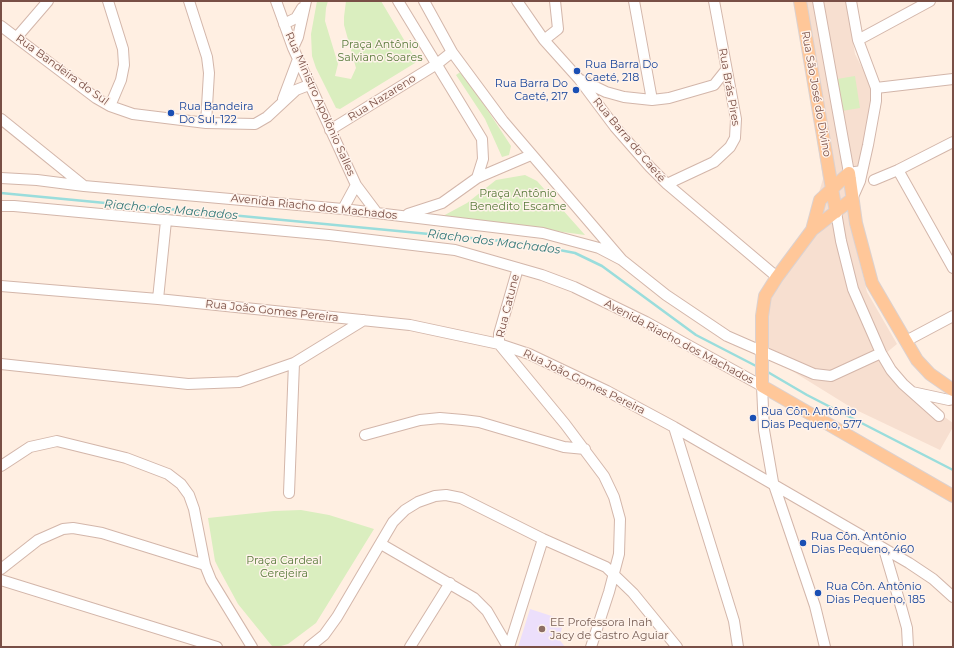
<!DOCTYPE html>
<meta charset="utf-8">
<style>
body{margin:0}
#map{position:relative;width:954px;height:648px;overflow:hidden;background:#ffefe2;font-family:Montserrat,sans-serif}
canvas{display:block}
.frame{position:absolute;inset:0;border:2px solid #794f46;pointer-events:none}
</style>
<div id="map">
<canvas width="954" height="648"></canvas>
<div class="frame"></div>
</div>
<script>
const c = document.querySelector('canvas').getContext('2d');
c.lineJoin = 'round';
function fill(path, color) {
  c.fillStyle = color;
  c.fill(path, 'evenodd');
}
function shape(rows) {
  const path = new Path2D();
  for (const r of rows) {
    path.moveTo(r[0], r[1]);
    for (let i = 2; i < r.length; i += 2) path.lineTo(r[i], r[i + 1]);
  }
  return path;
}
function stroke(path, color, width, dash) {
  c.strokeStyle = color;
  c.lineWidth = width;
  c.lineCap = dash ? 'butt' : 'round';
  c.setLineDash(dash || []);
  c.stroke(path);
}
function label(font, color, halo, rows, align = 'center') {
  c.font = font + ' Montserrat,sans-serif';
  c.lineWidth = 3;
  c.setLineDash([]);
  c.textBaseline = 'middle';
  c.strokeStyle = halo;
  c.fillStyle = color;
  for (const [text, x, y, turn = 0] of rows) {
    c.save();
    c.translate(x, y);
    c.rotate((+turn || 0) * Math.PI / 180);
    c.textAlign = isNaN(turn) ? turn : align;
    if (halo) c.strokeText(text, 0, 0);
    c.fillText(text, 0, 0);
    c.restore();
  }
}
fill(shape([
 [796,1,846,1,855,54,870,83,875,125,851,227,867,292,897,344,880,358,902,387,953,423,953,427,940,450,852,408,768,356,762,305,804,242,823,179]
]), '#f7dfd0');
fill(shape([
 [530,609,564,620,559,639,565,647,518,647]
]), '#ecdffb');
fill(shape([
 [317,1,328,1,326,8,325,21,338,64,335,76,351,79,356,68,344,25,344,17,346,1,381,1,416,60,415,63,340,109,336,108,316,68,312,56,311,34],
 [462,71,511,146,509,155,502,157,485,119,456,75],
 [855,76,860,108,842,111,837,79],
 [525,175,537,181,585,235,443,216,467,203,496,180],
 [301,510,329,515,374,529,316,623,288,644,281,646,272,646,238,604,219,569,215,561,208,518,274,511]
]), '#daeebf');
stroke(shape([
 [1,193,523,243,575,253,602,266,696,335,758,367],
 [766,371,807,395,953,470]
]), '#9adddc', 2.5);
const minor = shape([
 [108,1,123,49,124,65,121,80,110,106],
 [189,1,207,57,209,73,206,123],
 [276,1,293,48,356,185,377,213],
 [398,1,482,139,483,159,477,178],
 [424,1,452,52,503,121,622,260,666,295,727,336,814,374,831,376,881,353],
 [517,1,544,40,579,79,615,127,650,167,667,184,777,277],
 [634,1,652,100],
 [818,1,849,173,862,171],
 [851,1,858,40,876,88,876,101,868,145,860,181,852,199],
 [284,24,296,18,302,8],
 [1,26,96,98,110,106,133,114,206,123,255,124,267,117,296,90,309,85],
 [17,37,48,1],
 [544,40,558,29,555,1],
 [858,40,930,1],
 [293,48,298,37,306,1],
 [581,80,606,92,624,97,652,100,669,98,714,85,726,70],
 [876,88,953,79],
 [283,99,298,59],
 [1,119,84,186],
 [330,130,437,64,452,52],
 [898,170,953,268],
 [1,178,37,180,84,186,343,209,543,233,599,248,622,260],
 [874,180,898,170,953,142],
 [667,184,714,162,730,147,735,138,736,119,714,1],
 [1,206,14,206,329,235,455,250,542,275,574,287,646,322,762,386,764,430,773,482,815,606,825,647],
 [343,209,356,185],
 [836,212,841,241,853,289,881,353,891,370,903,384,939,416],
 [408,214,442,203,477,178,531,155],
 [518,268,499,334,499,344,565,424,604,476,614,497,620,519,619,554,609,592,591,647],
 [1,286,158,299,410,325,499,344,529,354,607,391,674,427,909,563,933,579,953,597],
 [158,299,166,221],
 [906,341,953,316],
 [1,364,188,384,239,382,294,363,364,320],
 [912,392,949,400,953,399],
 [674,427,734,621,738,647],
 [365,435,420,420,440,418,463,420,479,422,564,447,585,449],
 [1,466,30,447,57,441,126,458,168,474,181,484,189,495,194,509,205,565,211,580,252,647],
 [289,493,294,363],
 [381,544,474,598,487,611,508,647],
 [884,549,902,610,907,628,908,647],
 [1,569,38,540,63,529,73,528,102,533,205,565],
 [1,580,217,647],
 [309,647,324,635,337,617,393,522,405,510,418,502,435,496,446,495,461,498,543,539,606,567,633,593,677,647],
 [410,647,450,583],
 [509,647,543,539]
]);
const major = shape([
 [800,1,836,212],
 [849,173,856,223,872,283,917,360,930,374,953,390],
 [852,199,812,230,777,277,765,296,762,316,762,386,953,496],
 [812,230,820,200,849,173]
]);
stroke(minor, '#d3b6aa', 12);
stroke(major, '#dcd1cf', 14);
stroke(minor, '#fff', 10);
stroke(major, '#ffc799', 12);
for (const [x, y, r, color] of [
 [577,71,4,"#1a4fb4"],
 [576,90,4,"#1a4fb4"],
 [171,113,4,"#1a4fb4"],
 [753,418,4,"#1a4fb4"],
 [803,543,4,"#1a4fb4"],
 [818,593,4,"#1a4fb4"],
 [542,629,4,"#8d6e63"]
]) {
  const dot = new Path2D();
  dot.arc(x, y, r, 0, 2 * Math.PI);
  c.fillStyle = color;
  c.fill(dot);
  stroke(dot, '#fff3eb', 1.5);
}
label('11px', '#587a3a', '#fff3eb', [
 ["Praça Antônio",380,45],
 ["Salviano Soares",380,58],
 ["Praça Antônio",518,194],
 ["Benedito Escame",518,207],
 ["Praça Cardeal",284,561],
 ["Cerejeira",284,574]
]);
label('11px', '#164399', '#fff3eb', [
 ["Rua Barra Do",585,65],
 ["Caeté, 218",585,78],
 ["Rua Barra Do",568,84,"right"],
 ["Caeté, 217",568,97,"right"],
 ["Rua Bandeira",179,107],
 ["Do Sul, 122",179,120],
 ["Rua Côn. Antônio",761,412],
 ["Dias Pequeno, 577",761,425],
 ["Rua Côn. Antônio",811,537],
 ["Dias Pequeno, 460",811,550],
 ["Rua Côn. Antônio",826,587],
 ["Dias Pequeno, 185",826,600]
], 'left');
label('11px', '#794f46', '#fff3eb', [
 ["Rua Bandeira do Sul",62,70,36],
 ["Rua Brás Pires",729,87,80],
 ["Rua São José do Divino",816,94,80],
 ["Rua Nazareno",382,98,-32],
 ["Rua Ministro Apolônio Salles",320,104,66],
 ["Rua Barra do Caeté",629,140,50],
 ["Avenida Riacho dos Machados",314,207,6],
 ["Rua Catune",508,306,-76],
 ["Rua João Gomes Pereira",272,311,6],
 ["Avenida Riacho dos Machados",679,342,28],
 ["Rua João Gomes Pereira",584,382,26]
]);
label('11px', '#785e54', '#fff3eb', [
 ["EE Professora Inah",550,623],
 ["Jacy de Castro Aguiar",550,636]
], 'left');
label('italic 12px', '#357979', '#fff3eb', [
 ["Riacho dos Machados",171,210,5],
 ["Riacho dos Machados",494,242,7]
]);
</script>
